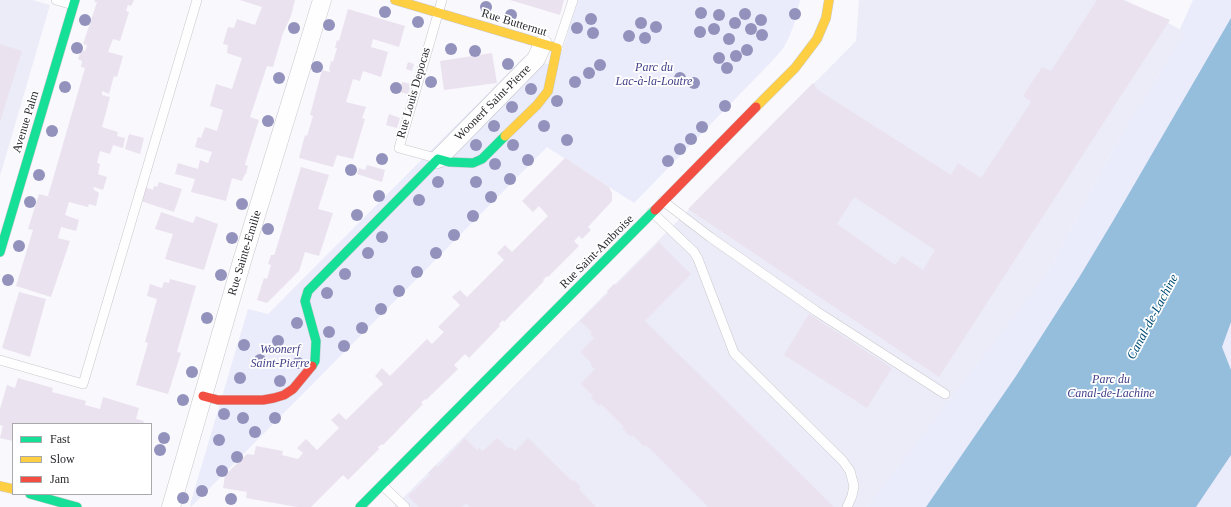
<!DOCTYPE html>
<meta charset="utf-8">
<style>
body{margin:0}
#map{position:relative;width:1231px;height:507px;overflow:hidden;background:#f8f8fd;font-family:Georgia,serif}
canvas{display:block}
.legend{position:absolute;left:12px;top:423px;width:140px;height:72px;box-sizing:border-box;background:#fff;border:1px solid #a9a9ab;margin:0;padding:5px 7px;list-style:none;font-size:12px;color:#28292c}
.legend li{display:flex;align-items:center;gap:8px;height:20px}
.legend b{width:20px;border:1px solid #a9a9ab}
</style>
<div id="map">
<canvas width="1231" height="507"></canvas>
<ul class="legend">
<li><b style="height:5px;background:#16e098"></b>Fast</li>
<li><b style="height:5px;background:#ffcf43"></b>Slow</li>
<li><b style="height:5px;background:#f24e42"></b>Jam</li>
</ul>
</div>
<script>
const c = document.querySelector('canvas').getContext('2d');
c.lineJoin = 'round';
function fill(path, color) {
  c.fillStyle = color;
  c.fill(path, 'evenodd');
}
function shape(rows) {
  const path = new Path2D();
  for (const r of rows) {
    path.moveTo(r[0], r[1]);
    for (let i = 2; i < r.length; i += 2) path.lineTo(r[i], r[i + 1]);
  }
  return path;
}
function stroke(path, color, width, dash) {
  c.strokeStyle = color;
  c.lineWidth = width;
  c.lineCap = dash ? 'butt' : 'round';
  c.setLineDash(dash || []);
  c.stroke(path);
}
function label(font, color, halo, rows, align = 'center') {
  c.font = font + ' Georgia,serif';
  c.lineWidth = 3.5;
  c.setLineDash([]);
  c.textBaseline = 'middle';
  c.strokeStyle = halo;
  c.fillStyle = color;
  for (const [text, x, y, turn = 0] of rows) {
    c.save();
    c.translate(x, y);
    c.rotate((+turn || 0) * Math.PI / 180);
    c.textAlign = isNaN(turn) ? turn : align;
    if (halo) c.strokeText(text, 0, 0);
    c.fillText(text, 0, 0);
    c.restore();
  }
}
fill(shape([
 [0,0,32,0,50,5,0,176],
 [859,0,1125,0,1185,32,1120,137,1047,273,867,507,394,507,856,41]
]), '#ebecf7');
fill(shape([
 [578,0,800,0,795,21,790,35,784,47,774,59,634,203,547,147,191,507,190,505,248,309,268,314,524,57,554,66,558,64],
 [1193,0,1231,0,1231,507,867,507,1047,273,1120,137,1185,32,1180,29]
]), '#eaebfb');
fill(shape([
 [1231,18,1231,322,1222,347,1231,370,1231,455,1196,507,926,507,1016,376,1080,276,1113,221]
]), '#95bedd');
fill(shape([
 [95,0,134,0,131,6,128,5,126,11,129,12,120,41,113,39,108,52,123,56,117,77,114,76,109,94,102,91,102,95,110,97,102,127,118,132,117,136,125,138,123,148,113,145,110,154,100,151,97,163,100,164,98,174,107,177,103,190,94,187,93,189,99,193,96,206,89,204,88,207,69,202,65,215,79,220,76,231,61,227,58,238,70,241,51,297,16,286,33,230,28,229,39,194,54,198,48,196,85,68,81,67,82,61,78,59,81,50,85,51,87,45,83,44,97,2,94,2],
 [240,0,295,0,291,16,283,33,273,67,267,66,250,117,259,120,246,161,245,165,248,166,246,174,245,174,242,181,232,178,226,201,191,192,195,179,175,174,178,163,198,169,200,160,208,163,212,152,195,147,198,137,201,138,205,127,217,131,223,110,210,106,216,84,232,89,242,58,227,53,228,45,223,44,228,27,234,28,237,19,255,25,262,7],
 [510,0,564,0,560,15],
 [1097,0,1123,0,1170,20,939,377,688,209,813,83,818,90,951,175,958,163,981,178,1031,102,1023,96,1042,67,1051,71],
 [854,197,935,250,923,270,902,256,895,265,837,224],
 [348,9,405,26,399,47,373,39,371,47,388,52,381,77,363,71,360,81,353,79,346,102,366,107,362,118,365,119,353,159,337,155,333,167,299,158,305,135,307,136,313,116,310,115,322,70,330,72,330,70,329,69,331,61,333,62,337,48,335,48,337,40,339,41],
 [0,44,22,51,0,122],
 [492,53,497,83,444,90,440,61],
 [408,62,414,64,412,71,406,69],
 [402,82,411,84,408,94,399,92],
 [389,114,400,118,397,128,386,125],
 [129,134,144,138,140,154,125,149],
 [565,158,609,187,612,193,612,201,588,227,591,230,582,239,579,236,574,241,579,246,548,277,547,276,543,280,544,281,504,322,503,320,499,324,500,326,469,358,465,354,454,365,458,369,426,400,425,399,421,403,423,404,383,445,382,444,378,447,379,449,348,480,343,475,311,507,297,507,246,498,247,492,223,488,225,475,247,454,254,455,256,446,283,451,282,455,298,459,303,453,297,448,306,439,317,450,339,428,331,420,339,413,346,420,383,384,375,376,382,368,390,376,427,339,432,344,444,332,438,327,460,305,452,297,460,290,467,297,504,260,497,253,505,245,512,252,548,216,539,206,533,212,522,201],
 [367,165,385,170,382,182,357,174,359,168,365,170],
 [301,167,329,175,318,209,333,213,319,256,305,252,299,271,267,303,257,300,264,278,267,279,271,265,268,264,271,255,274,255,275,253],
 [159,182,182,189,174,212,141,201,145,187,153,190,154,186,157,187],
 [161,212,193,223,196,216,218,224,204,270,165,259,173,234,155,229],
 [659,242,691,274,645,321,834,507,708,507,646,445,644,447,633,435,631,437,622,428,624,427,601,404,599,406,591,398,593,396,581,384,595,369,591,366,591,363,581,352,594,338,590,334,592,332,580,321,608,293,607,291,614,284,616,285],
 [170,279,196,286,177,352,181,353,168,394,136,385,148,343,145,342,157,299,147,296,150,284,162,288,164,282,169,283],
 [19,292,46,299,30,357,2,348],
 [809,314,892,368,867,408,784,355],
 [18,378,53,388,52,392,86,401,85,405,100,409,103,397,139,408,136,419,144,421,143,424,13,424,13,441,0,438,3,426,0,425,0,409,7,385,15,388],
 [465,438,477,450,479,448,483,451,497,438,509,449,511,447,515,451,528,438,572,481,574,480,581,487,579,489,596,507,470,507,466,503,462,507,419,507,408,496,430,475,428,473,436,465,438,467]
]), '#ebe2ef');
const lane = shape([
 [56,0,73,5],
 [557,48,573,0],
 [436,158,399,148,442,0],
 [663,201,710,237,816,311,945,394],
 [652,212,694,252,698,259,734,353,843,461,850,471,854,486,852,496,847,507],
 [0,360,83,384,197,0],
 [382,485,405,507]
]);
const street = shape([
 [438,159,536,59,543,44],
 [171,507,242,261,322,0]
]);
const fast = shape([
 [0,252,75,0],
 [312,366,315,361,316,341,305,301,308,291,438,159,449,162,473,163,482,159,505,136],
 [30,494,77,507],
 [360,507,655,210]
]);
const slow = shape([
 [395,0,557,48,548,91,537,105,505,136],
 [756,107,795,68,817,39,826,18,829,0],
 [0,486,13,489]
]);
const jam = shape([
 [655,210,756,107],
 [203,396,218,400,263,400,274,398,284,395,293,389,312,366]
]);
stroke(lane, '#c8c8cc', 10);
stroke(street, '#c8c8cc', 19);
stroke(fast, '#c8c8cc', 10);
stroke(slow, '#c8c8cc', 10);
stroke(jam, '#c8c8cc', 10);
stroke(lane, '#fefeff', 9);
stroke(street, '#fefeff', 18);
stroke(fast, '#16e098', 9);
stroke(slow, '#ffcf43', 9);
stroke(jam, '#f24e42', 9);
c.fillStyle = '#9392bd';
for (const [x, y] of [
 [486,7],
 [385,12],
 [701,13],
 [745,14],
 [795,14],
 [511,15],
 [719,15],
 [591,19],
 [85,20],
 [761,20],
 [418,22],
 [641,23],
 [735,23],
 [329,25],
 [656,27],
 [294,28],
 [577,28],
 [714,29],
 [751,29],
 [700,32],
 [593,33],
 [762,35],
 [629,36],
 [645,38],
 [729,39],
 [77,48],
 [451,49],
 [747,50],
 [475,51],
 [736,56],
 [719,58],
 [508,64],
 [600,65],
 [317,67],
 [727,68],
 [589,73],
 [279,78],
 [680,78],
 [431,82],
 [575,82],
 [694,83],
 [65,87],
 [396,88],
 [531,89],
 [557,101],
 [725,106],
 [512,107],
 [268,121],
 [494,126],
 [544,126],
 [702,127],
 [52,131],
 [691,139],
 [567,140],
 [476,145],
 [513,145],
 [680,149],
 [382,159],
 [528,160],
 [668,161],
 [495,164],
 [351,170],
 [39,175],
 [510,179],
 [438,182],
 [476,182],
 [379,196],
 [491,197],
 [419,200],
 [30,202],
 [242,204],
 [357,215],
 [473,216],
 [268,229],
 [454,235],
 [382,237],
 [232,238],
 [19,246],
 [368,253],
 [436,253],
 [417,272],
 [345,274],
 [221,275],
 [8,280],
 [399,291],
 [327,293],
 [381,309],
 [207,318],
 [297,323],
 [362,328],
 [329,332],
 [278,341],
 [244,345],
 [344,346],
 [260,360],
 [298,363],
 [192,372],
 [240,378],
 [280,381],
 [183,400],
 [224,414],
 [243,418],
 [275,418],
 [255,432],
 [164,438],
 [219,440],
 [160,450],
 [237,457],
 [222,471],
 [202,491],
 [183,498],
 [231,499]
]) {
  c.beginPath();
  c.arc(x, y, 6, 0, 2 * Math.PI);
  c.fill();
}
label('12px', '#28292c', '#fff', [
 ["Rue Butternut",514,23,17],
 ["Rue Louis Depocas",414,93,-74],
 ["Woonerf Saint-Pierre",493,103,-45],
 ["Avenue Palm",26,122,-73],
 ["Rue Saint-Ambroise",597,252,-45],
 ["Rue Sainte-Emilie",245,253,-73]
]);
label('italic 12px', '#403f88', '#fff', [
 ["Parc du",654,68],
 ["Lac-à-la-Loutre",654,82],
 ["Woonerf",280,350],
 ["Saint-Pierre",280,364],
 ["Parc du",1111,380],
 ["Canal-de-Lachine",1111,394]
]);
label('italic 13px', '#004d75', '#fff', [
 ["Canal-de-Lachine",1153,317,-62]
]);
</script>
